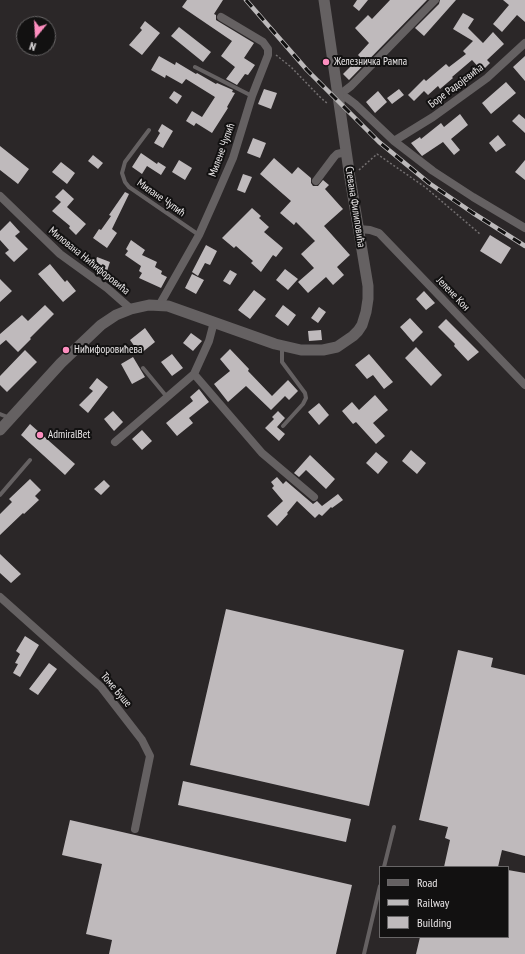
<!DOCTYPE html>
<meta charset="utf-8">
<style>
body{margin:0}
#map{position:relative;width:525px;height:954px;overflow:hidden;background:#2b2728;font-family:"PT Sans Narrow",sans-serif}
canvas{display:block}
.legend{position:absolute;left:379px;top:866px;width:130px;height:72px;box-sizing:border-box;background:#121111;border:1px solid #686667;margin:0;padding:5px 7px;list-style:none;font-size:12px;color:#e9e6e7}
.legend li{display:flex;align-items:center;gap:8px;height:20px}
.legend b{width:20px;border:1px solid #686667}
.north{position:absolute;left:16px;top:16px;width:40px;height:40px;box-sizing:border-box;background:#121111;border:1px solid #686667;border-radius:50%;rotate:198deg;font-size:11px;font-weight:700;line-height:16px;text-align:center;color:#e9e6e7}
.north::after{content:'';display:block;margin:auto;width:14px;height:18px;background:#fd8ebf;clip-path:polygon(50% 0,100% 100%,50% 72%,0 100%)}
</style>
<div id="map">
<canvas width="525" height="954"></canvas>
<ul class="legend">
<li><b style="height:5px;background:#656162"></b>Road</li>
<li><b style="height:5px;background:#bcb9ba"></b>Railway</li>
<li><b style="height:11px;background:#bfbabc"></b>Building</li>
</ul>
<div class="north">N</div>
</div>
<script>
const c = document.querySelector('canvas').getContext('2d');
c.lineJoin = 'round';
function fill(path, color) {
  c.fillStyle = color;
  c.fill(path, 'evenodd');
}
function shape(rows) {
  const path = new Path2D();
  for (const r of rows) {
    path.moveTo(r[0], r[1]);
    for (let i = 2; i < r.length; i += 2) path.lineTo(r[i], r[i + 1]);
  }
  return path;
}
function stroke(path, color, width, dash) {
  c.strokeStyle = color;
  c.lineWidth = width;
  c.lineCap = dash ? 'butt' : 'round';
  c.setLineDash(dash || []);
  c.stroke(path);
}
function label(font, color, halo, rows, align = 'center') {
  c.font = font + ' "PT Sans Narrow",sans-serif';
  c.lineWidth = 4;
  c.setLineDash([]);
  c.textBaseline = 'middle';
  c.strokeStyle = halo;
  c.fillStyle = color;
  for (const [text, x, y, turn = 0] of rows) {
    c.save();
    c.translate(x, y);
    c.rotate((+turn || 0) * Math.PI / 180);
    c.textAlign = isNaN(turn) ? turn : align;
    if (halo) c.strokeText(text, 0, 0);
    c.fillText(text, 0, 0);
    c.restore();
  }
}
fill(shape([
 [187,0,223,0,214,14,216,15,216,20,254,43,244,58,255,65,248,75,245,74,237,85,226,79,235,67,221,56,232,41,182,7],
 [357,0,368,0,359,11,353,6],
 [390,0,427,0,349,80,343,74,360,57,358,55,369,43,355,28,368,15,372,19],
 [440,0,456,0,424,36,415,28,439,4],
 [503,0,525,0,525,22,517,15,502,32,493,24,509,5],
 [463,13,474,19,468,28,483,43,493,32,504,44,487,60,490,63,482,71,472,60,452,77,453,78,440,89,438,86,428,95,424,91,414,101,408,95,424,79,426,81,446,64,449,67,466,54,463,51,473,41,453,29],
 [145,21,160,33,142,55,129,45,142,30,140,28],
 [179,27,211,52,203,62,171,36],
 [159,56,175,65,176,62,196,74,197,73,216,84,217,83,233,90,232,92,235,93,227,107,228,108,212,133,196,123,194,126,186,121,192,111,202,117,215,97,186,79,182,84,166,75,165,78,151,70],
 [525,56,525,81,513,67],
 [506,82,516,93,491,114,482,103],
 [264,89,277,93,271,109,258,104],
 [399,89,404,95,392,104,387,98],
 [174,91,182,96,177,104,169,98],
 [378,91,387,102,375,113,366,102],
 [460,114,468,125,451,139,460,150,454,155,443,142,422,156,411,143,420,137,421,139,441,123,444,127],
 [519,114,525,119,525,133,512,121],
 [162,124,173,131,163,148,154,143,160,133,158,131],
 [498,135,506,145,496,152,489,143],
 [253,138,266,143,260,158,247,153],
 [0,146,29,169,18,184,0,170],
 [141,153,157,164,158,162,166,167,161,175,147,166,142,174,132,167],
 [93,155,103,163,98,169,88,161],
 [274,158,292,174,298,167,311,178,311,183,313,186,318,186,323,180,329,185,325,189,343,209,324,226,350,255,337,267,344,275,333,285,326,277,308,293,298,282,314,268,301,254,315,241,296,222,294,225,280,213,291,201,260,174],
 [179,160,192,168,185,180,172,172],
 [525,160,525,180,515,172],
 [61,162,75,173,67,184,52,172],
 [243,174,252,177,245,193,237,190],
 [63,189,74,199,67,207,86,224,76,235,69,228,70,226,52,211,61,202,55,197],
 [125,192,129,194,112,229,117,233,107,248,93,238,99,229,101,230,111,216,109,215],
 [252,208,261,216,259,218,269,227,264,232,283,248,276,257,273,255,261,272,251,263,253,261,236,246,234,248,222,238],
 [10,221,20,232,15,236,28,249,14,262,5,253,9,250,0,240,0,231],
 [490,235,511,248,501,264,480,251],
 [131,240,145,250,142,255,157,262,155,267,162,271,161,274,167,277,161,288,139,278,142,273,139,271,141,266,125,255,128,251,126,249],
 [206,245,217,251,210,265,205,263,198,276,192,272],
 [97,257,110,262,107,271,94,266],
 [50,264,65,282,67,280,76,291,63,302,38,274],
 [285,269,298,279,288,290,276,280],
 [230,270,237,274,230,285,223,281],
 [192,274,204,280,196,294,185,288],
 [0,279,12,291,0,302],
 [254,290,266,299,250,319,238,310],
 [424,291,435,303,426,310,416,299],
 [45,305,54,314,30,338,31,339,18,352,6,340,0,345,0,334,22,315,28,321],
 [283,305,296,315,288,326,275,316],
 [319,307,326,312,318,323,311,318],
 [410,318,423,332,413,342,400,327],
 [446,319,479,352,468,361,454,346,455,344,438,327],
 [145,328,155,342,140,354,130,340],
 [321,330,322,340,309,341,308,331],
 [191,333,202,341,193,351,183,343],
 [416,347,442,375,431,386,405,358],
 [230,349,249,369,248,371,272,396,288,380,298,391,289,400,285,396,271,410,246,386,228,402,214,384,230,371,220,359],
 [25,350,37,362,7,392,0,385,0,376],
 [172,354,183,368,172,376,161,362],
 [369,354,393,382,384,389,373,375,367,379,355,365],
 [133,357,145,377,132,384,121,364],
 [97,378,108,387,88,413,79,405,93,391,89,388],
 [199,389,209,402,189,418,193,423,177,436,166,423,193,401,190,397],
 [375,395,388,410,373,423,385,436,376,444,356,422,353,424,342,411,352,402,359,410],
 [319,403,329,415,319,425,308,412],
 [113,411,123,422,114,431,104,419],
 [278,411,285,418,277,427,285,434,279,441,265,428,274,419,272,417],
 [30,424,75,464,65,475,21,435],
 [142,430,152,441,142,450,132,439],
 [411,450,426,463,417,474,402,461],
 [376,452,388,462,378,474,366,463],
 [310,455,335,479,326,489,306,470,299,477,294,473],
 [277,477,283,484,286,481,313,504,317,501,322,506,338,494,343,500,332,508,331,507,322,516,319,514,315,518,297,501,287,513,288,514,277,526,267,516,283,501,272,488,274,486,271,482],
 [30,479,41,490,35,496,39,500,24,514,23,513,0,535,0,514,12,502,9,499],
 [104,480,110,486,101,495,94,489],
 [0,554,21,574,11,583,0,573],
 [226,609,404,650,369,806,190,765],
 [25,636,39,645,20,677,13,673,18,664,15,663,20,654,16,651],
 [458,650,493,658,491,667,525,675,525,856,502,850,498,867,444,867,450,840,445,838,448,827,419,820],
 [49,663,57,669,38,695,29,689],
 [183,781,351,819,346,842,178,805],
 [70,820,352,885,336,954,109,954,112,940,86,934,102,864,62,855],
 [508,870,525,873,525,954,416,954,420,937,508,937]
]), '#bfbabc');
stroke(shape([
 [276,55,291,67,321,98,328,104],
 [359,170,377,154,425,187,480,234]
]), '#736f70', 1.5, [2, 2]);
stroke(shape([
 [195,67,252,96],
 [149,130,125,162,122,173,125,182,129,187,199,235],
 [282,347,282,362,305,393,306,398,303,404,283,426],
 [143,368,167,397],
 [0,414,10,418],
 [0,495,30,460],
 [384,867,394,827],
 [364,954,380,886]
]), '#656162', 4);
stroke(shape([
 [338,96,347,98,355,104,394,141,433,171,473,197,525,228],
 [338,96,351,86,435,0],
 [394,141,433,117,487,78,525,43],
 [316,181,334,157,337,154,346,152],
 [0,196,60,254,107,288,131,309],
 [359,229,370,230,379,233,525,385],
 [160,304,199,235,216,197,233,158,252,96,268,55,268,49,263,42,221,17],
 [194,374,262,453,314,497],
 [115,442,194,374,209,341,214,322],
 [0,597,101,687,142,740,150,756,135,829]
]), '#656162', 8);
stroke(shape([
 [0,430,61,363,101,325,116,315,131,309,149,305,168,306,275,344,301,350,323,350,337,347,353,336,358,331,362,325,366,312,368,299,368,286,350,178,324,0]
]), '#656162', 11);
const rail = shape([
 [246,0,307,70,379,142,429,183,473,213,525,246]
]);
stroke(rail, '#bcb9ba', 4.5);
stroke(rail, '#121111', 3, [9]);
for (const [x, y, r, color] of [
 [326,62,4,"#fd8ebf"],
 [66,350,4,"#fd8ebf"],
 [40,435,4,"#fd8ebf"]
]) {
  const dot = new Path2D();
  dot.arc(x, y, r, 0, 2 * Math.PI);
  c.fillStyle = color;
  c.fill(dot);
  stroke(dot, '#121111', 1.5);
}
label('11px', '#e9e6e7', '#121111', [
 ["Железничка Рампа",334,62],
 ["Нићифоровићева",74,350],
 ["AdmiralBet",48,435]
], 'left');
label('11px', '#e9e6e7', '#121111', [
 ["Боре Радојевића",456,86,-37],
 ["Милене Чупић",222,150,-70],
 ["Милане Чупић",161,198,35],
 ["Стевана Филиповића",355,207,81],
 ["Милована Нићифоровића",89,261,39],
 ["Јелене Кон",453,294,46],
 ["Томе Буше",116,690,50]
]);
</script>
